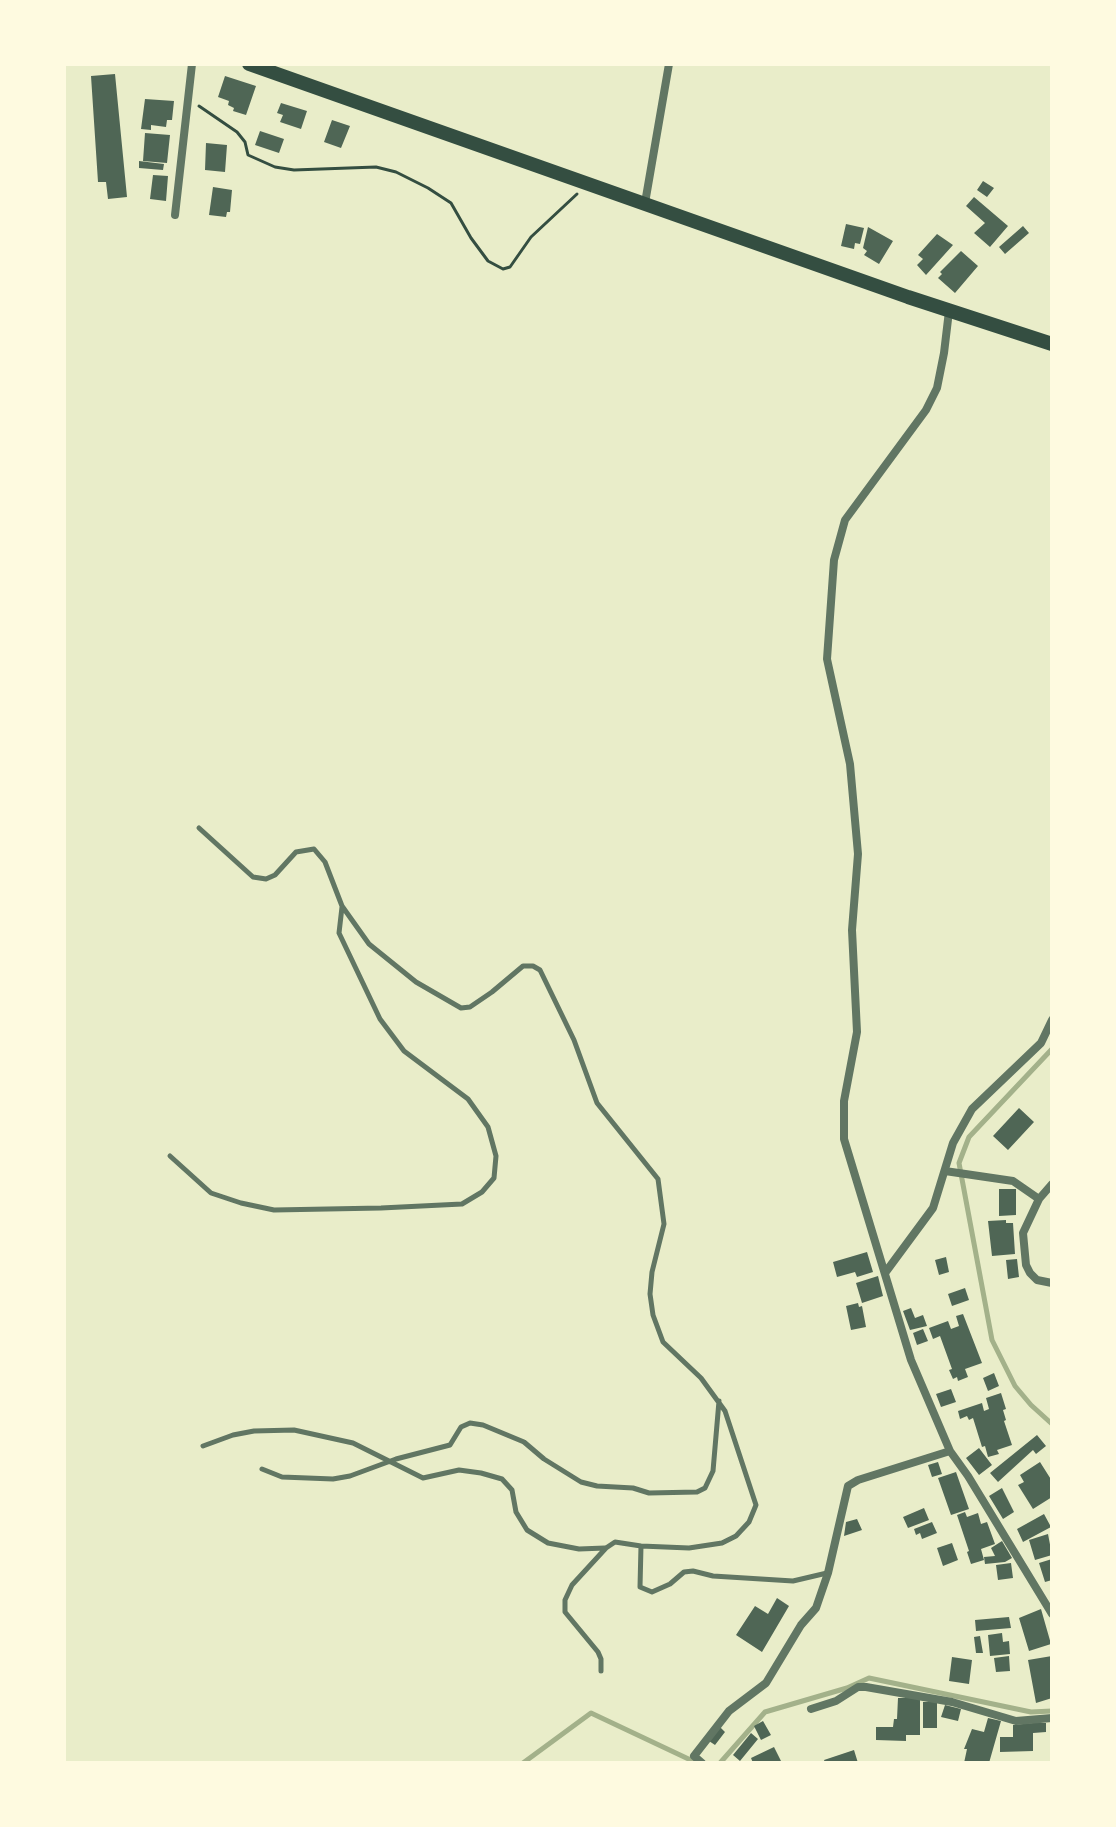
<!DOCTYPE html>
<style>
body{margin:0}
#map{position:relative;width:1116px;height:1827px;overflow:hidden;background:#e9edc9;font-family:"DejaVu Sans",sans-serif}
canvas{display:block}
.frame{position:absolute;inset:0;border:66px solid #fefae0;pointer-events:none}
</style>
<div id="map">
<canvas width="1116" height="1827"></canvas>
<div class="frame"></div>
</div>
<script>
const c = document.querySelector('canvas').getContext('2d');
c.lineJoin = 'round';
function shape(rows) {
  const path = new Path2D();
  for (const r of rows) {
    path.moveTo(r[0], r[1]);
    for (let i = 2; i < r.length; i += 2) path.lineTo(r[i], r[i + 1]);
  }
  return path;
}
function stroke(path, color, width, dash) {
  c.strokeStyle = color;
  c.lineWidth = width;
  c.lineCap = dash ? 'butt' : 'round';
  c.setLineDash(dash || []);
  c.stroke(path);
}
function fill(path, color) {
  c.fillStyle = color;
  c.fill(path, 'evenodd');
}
stroke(shape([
 [1052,1049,969,1137,959,1163,992,1340,1015,1386,1031,1405,1052,1424],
 [523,1763,591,1713,697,1763],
 [720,1763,765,1712,847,1688,869,1678,1031,1712,1052,1711]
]), '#a3b18a', 5);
fill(shape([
 [115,74,127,197,108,199,106,182,98,182,91,76],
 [225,76,256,86,246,115,233,111,234,108,228,105,229,101,218,97],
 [145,99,174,101,172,120,167,120,166,127,151,125,151,130,141,129],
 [281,103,307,111,301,129,280,122,283,115,277,113],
 [332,120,350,126,341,148,324,142],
 [260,131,284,139,279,153,255,145],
 [145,133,170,135,167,163,143,161],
 [206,143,227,145,225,172,205,170],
 [139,161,164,164,163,170,139,168],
 [153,175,168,176,166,201,150,199],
 [983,181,994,188,987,197,977,190],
 [213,187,232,190,230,212,227,212,226,217,209,215],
 [974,197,1008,226,990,247,974,233,985,223,966,206],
 [846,224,864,228,860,244,855,243,854,249,841,246],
 [1023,226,1029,233,1005,254,999,247],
 [868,227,893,241,879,264,864,255,867,251,863,248],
 [937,234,953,245,926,275,917,265,923,259,918,255],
 [961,251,978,266,955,293,938,278,942,274,940,272],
 [1019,1108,1034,1122,1008,1150,993,1136],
 [999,1189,1016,1189,1016,1215,999,1216],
 [1006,1220,1006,1223,1013,1223,1015,1254,992,1256,988,1221],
 [867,1252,873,1272,857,1277,855,1272,837,1277,833,1262],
 [946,1257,949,1272,939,1275,935,1260],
 [1017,1259,1019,1277,1008,1279,1006,1260],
 [878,1276,883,1296,862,1303,856,1283],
 [965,1288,969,1300,952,1306,948,1294],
 [858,1303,859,1307,862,1306,866,1327,851,1330,846,1306],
 [911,1308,915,1318,923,1315,927,1326,910,1330,903,1311],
 [963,1314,982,1363,965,1369,968,1377,958,1381,957,1377,953,1379,949,1370,952,1369,940,1336,933,1339,929,1328,948,1321,951,1329,959,1326,956,1316],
 [923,1329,928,1341,917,1345,913,1333],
 [994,1373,999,1386,988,1391,983,1378],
 [951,1389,956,1402,941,1407,936,1394],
 [1001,1393,1006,1409,1003,1410,1006,1420,1004,1421,1012,1445,997,1450,999,1454,988,1457,985,1446,982,1447,973,1418,969,1420,967,1416,960,1419,958,1411,982,1403,984,1411,989,1409,986,1398],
 [1037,1435,1046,1446,1036,1454,1033,1450,998,1482,990,1473],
 [979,1448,992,1465,979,1475,966,1458],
 [938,1462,942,1474,932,1477,928,1465],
 [1040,1462,1052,1481,1052,1497,1033,1509,1018,1485,1024,1482,1020,1475],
 [956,1472,969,1509,951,1515,938,1478],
 [1002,1488,1014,1512,1003,1519,989,1496],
 [924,1508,929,1520,908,1528,903,1517],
 [965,1512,967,1517,978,1513,981,1524,987,1522,995,1544,981,1549,984,1560,971,1564,967,1552,969,1551,957,1515],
 [1044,1514,1051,1527,1023,1542,1017,1529],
 [857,1519,862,1530,844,1536,846,1522],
 [932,1522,937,1533,922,1539,920,1533,916,1535,914,1529],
 [1048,1534,1052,1555,1035,1560,1029,1540],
 [1002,1541,1012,1558,1005,1562,985,1564,984,1557,995,1556,991,1548],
 [952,1543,958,1560,943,1566,937,1548],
 [1052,1559,1052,1580,1045,1582,1039,1563],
 [1011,1563,1013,1578,998,1580,996,1565],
 [777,1598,789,1606,762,1652,736,1635,755,1606,768,1614],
 [1041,1609,1051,1644,1029,1651,1019,1618],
 [1009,1617,1011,1628,976,1631,975,1620],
 [1002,1633,1003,1642,1009,1641,1010,1654,990,1656,988,1635],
 [980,1636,983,1653,976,1653,974,1637],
 [1009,1656,1010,1671,996,1672,994,1658],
 [1052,1656,1052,1698,1036,1703,1028,1660],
 [952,1657,972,1660,969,1684,949,1681],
 [898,1698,920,1698,920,1735,906,1735,906,1741,876,1740,876,1727,893,1727,894,1719,897,1719],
 [923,1702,937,1702,937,1728,923,1728],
 [945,1705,961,1709,958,1721,941,1717],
 [988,1718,1001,1721,989,1763,964,1763,967,1749,964,1749,972,1729,984,1732],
 [763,1721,771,1735,761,1740,754,1726],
 [1033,1723,1046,1723,1046,1732,1033,1733,1033,1751,1000,1752,1000,1737,1013,1737,1013,1725],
 [720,1727,725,1732,715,1745,709,1741],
 [751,1733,758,1739,740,1761,733,1755],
 [774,1747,782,1763,753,1763,751,1758],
 [854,1750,858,1763,825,1763,824,1760]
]), '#4f6655');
stroke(shape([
 [199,106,237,132,245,142,248,155,275,167,294,170,376,167,396,172,428,188,451,203,471,238,488,261,503,269,510,267,531,237,577,194]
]), '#344e41', 3);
stroke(shape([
 [199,828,253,877,266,879,275,875,296,852,314,849,325,862,342,906,369,944,416,982,461,1008,470,1007,492,992,523,966,533,966,540,970,574,1040,597,1103,658,1179,664,1224,652,1272,650,1294,653,1315,663,1342,701,1378,725,1411,756,1505,749,1522,736,1536,722,1543,689,1548,641,1546,615,1542,606,1548,572,1585,565,1600,565,1612,598,1652,601,1659,601,1671],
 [170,1156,211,1193,241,1203,274,1210,381,1208,462,1204,482,1192,494,1178,496,1156,488,1127,468,1099,404,1051,380,1019,339,933,342,907],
 [203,1446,233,1435,254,1431,294,1430,353,1443,423,1478,459,1470,481,1473,502,1479,512,1490,516,1512,527,1530,548,1543,579,1549,605,1548],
 [262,1469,282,1477,333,1479,350,1476,396,1459,450,1445,461,1427,470,1423,483,1425,524,1442,544,1459,581,1482,597,1486,633,1488,649,1493,697,1492,705,1488,713,1471,719,1401],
 [641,1546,640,1587,652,1592,670,1584,684,1572,693,1571,713,1576,793,1581,827,1573]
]), '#617663', 5);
stroke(shape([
 [645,203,669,64],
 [175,215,192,64],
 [949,311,944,353,937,388,926,410,845,520,834,560,827,659,850,764,858,854,852,930,857,1032,844,1101,844,1139,911,1360,950,1451,968,1476,1052,1614],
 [945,1171,1013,1181,1039,1199],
 [1052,1184,1039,1199,1023,1233,1026,1265,1030,1273,1037,1280,1052,1283],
 [885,1273,933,1208,953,1143,972,1109,1041,1043,1052,1020],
 [811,1709,836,1701,858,1687,866,1687,952,1702,1016,1721,1052,1718],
 [702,1763,694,1756,729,1711,766,1683,801,1625,816,1608,828,1573,848,1486,858,1480,950,1451]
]), '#617663', 8);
stroke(shape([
 [249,64,908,297,1052,344]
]), '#344e41', 14);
</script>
